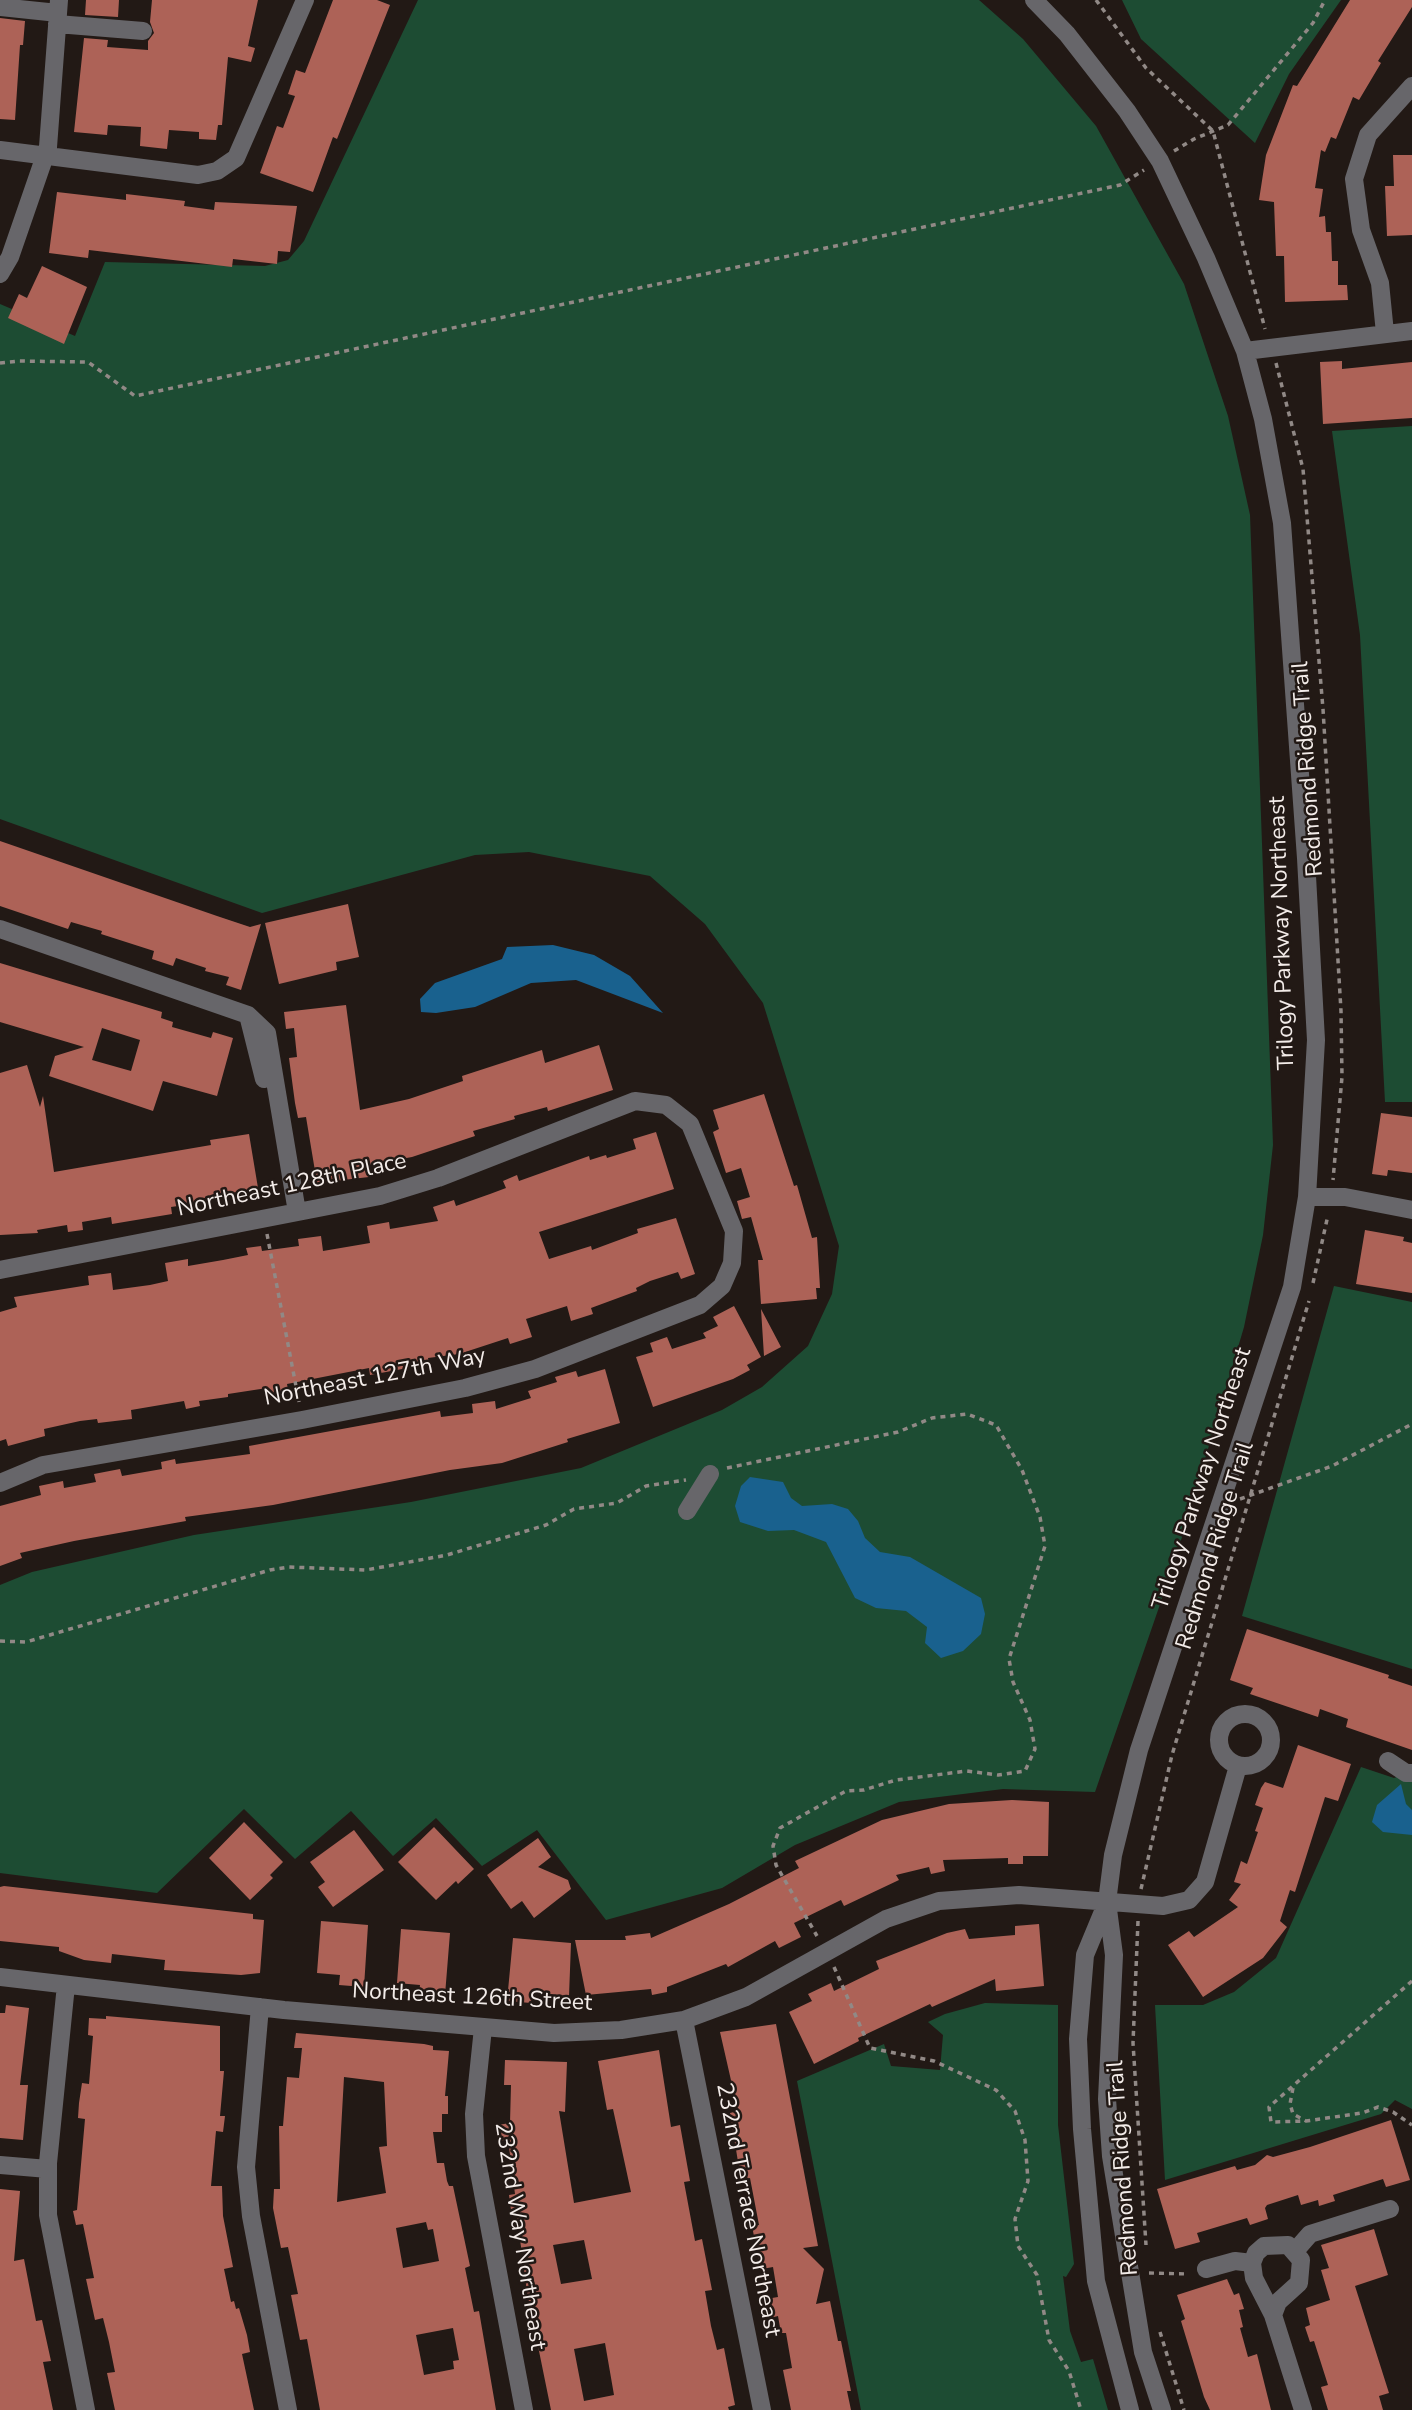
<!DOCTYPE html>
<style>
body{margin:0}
canvas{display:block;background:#221915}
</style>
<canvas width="1412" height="2410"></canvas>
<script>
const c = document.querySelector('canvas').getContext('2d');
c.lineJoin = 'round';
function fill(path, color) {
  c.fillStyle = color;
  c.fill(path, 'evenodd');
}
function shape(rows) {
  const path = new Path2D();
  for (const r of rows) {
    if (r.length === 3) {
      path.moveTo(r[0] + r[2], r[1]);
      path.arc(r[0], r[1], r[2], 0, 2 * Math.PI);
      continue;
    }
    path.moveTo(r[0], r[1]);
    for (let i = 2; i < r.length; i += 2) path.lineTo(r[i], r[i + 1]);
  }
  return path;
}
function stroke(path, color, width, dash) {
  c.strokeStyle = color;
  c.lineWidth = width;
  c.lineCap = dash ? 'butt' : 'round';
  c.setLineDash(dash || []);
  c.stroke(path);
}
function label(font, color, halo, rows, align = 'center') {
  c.font = font + ' "Nunito Sans",sans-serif';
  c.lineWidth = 5;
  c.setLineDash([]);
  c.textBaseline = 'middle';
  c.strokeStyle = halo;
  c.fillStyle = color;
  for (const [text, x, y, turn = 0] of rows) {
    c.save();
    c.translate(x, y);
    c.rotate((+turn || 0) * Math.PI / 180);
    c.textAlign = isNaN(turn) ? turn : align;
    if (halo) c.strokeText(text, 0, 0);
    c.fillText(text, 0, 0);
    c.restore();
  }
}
fill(shape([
 [418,0,979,0,1023,39,1096,126,1184,284,1228,416,1250,515,1273,1145,1263,1235,1244,1327,1174,1564,1095,1792,1003,1789,899,1802,795,1845,722,1888,606,1920,537,1830,482,1866,436,1818,393,1856,351,1811,295,1859,244,1809,157,1893,0,1873,0,1585,32,1572,194,1535,411,1502,581,1468,722,1410,762,1387,808,1346,832,1294,839,1246,763,1003,705,924,650,876,529,852,475,855,262,913,0,819,0,304,75,336,105,262,265,266,288,260,304,241],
 [1122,0,1341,0,1289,74,1255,143,1141,39],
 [1412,426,1412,1102,1385,1102,1360,635,1332,431],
 [1334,1286,1412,1302,1412,1669,1242,1616],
 [1361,1767,1394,1778,1412,1771,1412,2109,1395,2100,1381,2114,1165,2180,1155,2005,1203,2005,1234,1992,1276,1958],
 [985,2003,1058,2005,1058,2125,1074,2264,1066,2277,1063,2276,1070,2331,1081,2362,1093,2359,1108,2410,861,2410,797,2081,884,2044,891,2066,940,2070,943,2035,928,2022,945,2014]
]), '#1d4c33');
fill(shape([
 [553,945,594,955,630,976,663,1013,576,980,531,983,475,1007,436,1013,421,1012,420,999,435,983,502,959,507,947],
 [750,1477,783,1482,791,1498,802,1506,832,1504,848,1509,858,1521,865,1538,880,1552,910,1557,981,1598,985,1614,981,1634,963,1651,941,1658,925,1643,927,1627,906,1611,876,1608,855,1598,826,1542,794,1530,768,1531,740,1522,735,1506,741,1486],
 [1401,1784,1406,1804,1412,1810,1412,1835,1383,1832,1372,1822,1377,1805]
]), '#19618e');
fill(shape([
 [86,0,119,0,118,17,85,15],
 [152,0,258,0,248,46,255,48,251,62,228,57,222,125,218,125,216,140,199,139,199,132,169,130,167,149,140,146,141,127,108,125,107,135,74,132,84,38,108,40,107,47,148,50,148,41,154,33,150,22],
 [333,0,377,0,390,5,337,139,333,137,313,192,260,173,277,126,283,128,295,96,288,94,296,70,305,73],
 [1350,0,1412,0,1412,7,1378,61,1381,63,1359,100,1353,97,1336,139,1331,137,1325,152,1321,150,1315,188,1323,189,1319,217,1325,216,1326,232,1331,232,1332,261,1338,261,1338,285,1347,285,1348,300,1285,302,1284,256,1276,256,1274,202,1259,200,1266,155,1293,85,1297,86],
 [0,18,25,21,23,45,20,45,15,120,0,119],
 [1393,155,1412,155,1412,235,1387,236,1385,186,1394,186],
 [57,192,126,200,126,194,185,201,184,206,214,210,215,202,297,206,290,252,278,251,277,264,233,259,232,267,89,250,88,258,49,253],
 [42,266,87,287,64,344,8,318,19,294,27,298],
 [1342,361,1342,369,1412,362,1412,418,1323,424,1320,362],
 [0,841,217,916,250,927,261,924,241,990,226,985,229,977,205,971,206,968,176,958,173,966,152,959,154,951,101,934,102,931,71,922,68,929,0,906],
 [348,904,359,957,336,962,337,970,279,984,265,923],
 [0,963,162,1012,161,1018,173,1022,172,1027,211,1038,213,1032,233,1038,217,1096,163,1081,153,1111,49,1076,55,1056,84,1047,0,1022],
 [102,1028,140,1040,131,1071,92,1060],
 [346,1005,360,1110,409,1099,463,1081,462,1076,542,1050,545,1063,599,1045,613,1090,548,1111,547,1107,514,1116,515,1119,473,1131,475,1136,412,1157,368,1165,369,1177,317,1183,306,1117,298,1118,295,1103,289,1058,297,1057,294,1028,286,1029,284,1012],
 [27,1065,40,1107,43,1096,54,1172,211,1145,210,1140,249,1134,259,1194,240,1198,238,1192,199,1199,199,1203,171,1207,172,1214,112,1224,111,1217,82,1222,83,1230,68,1232,67,1225,37,1230,38,1233,0,1235,0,1073],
 [764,1094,794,1186,797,1185,812,1238,817,1237,820,1288,816,1288,817,1299,761,1304,758,1260,763,1260,751,1217,742,1219,737,1201,750,1197,741,1168,726,1173,713,1132,719,1129,713,1110],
 [1381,1113,1412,1117,1412,1173,1388,1170,1387,1176,1372,1174],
 [656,1132,674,1189,539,1232,549,1259,591,1246,592,1250,638,1233,637,1229,676,1218,695,1274,681,1279,678,1272,650,1281,636,1288,637,1291,591,1308,593,1314,571,1321,567,1306,526,1319,532,1337,510,1344,508,1338,459,1354,428,1358,429,1364,370,1375,369,1368,287,1384,288,1390,268,1394,267,1388,228,1394,228,1397,199,1401,200,1406,186,1409,184,1401,131,1410,132,1419,98,1423,97,1419,80,1421,44,1429,45,1436,8,1446,6,1439,0,1441,0,1312,17,1307,14,1297,89,1285,88,1276,111,1273,113,1290,150,1285,168,1281,165,1263,188,1259,188,1266,223,1260,248,1255,246,1248,261,1246,262,1251,299,1246,298,1239,321,1236,323,1251,370,1243,367,1226,389,1222,390,1229,438,1221,433,1207,454,1200,456,1206,490,1194,506,1188,503,1181,517,1175,519,1181,589,1156,590,1160,606,1155,607,1158,636,1149,633,1139],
 [1365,1230,1404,1237,1403,1241,1412,1243,1412,1293,1356,1284],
 [734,1306,761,1357,747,1365,750,1370,733,1379,653,1407,636,1357,653,1352,650,1343,667,1337,672,1349,706,1338,703,1333,718,1326,713,1317],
 [761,1309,781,1347,764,1356],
 [605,1369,620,1423,567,1439,568,1442,502,1463,450,1470,273,1505,185,1517,186,1521,74,1541,20,1553,22,1558,0,1566,0,1506,41,1495,39,1486,63,1481,64,1488,96,1482,94,1474,120,1469,122,1476,162,1469,161,1462,175,1459,176,1464,250,1454,249,1446,424,1414,440,1411,441,1417,473,1413,472,1404,495,1401,496,1409,531,1398,528,1391,557,1382,555,1377,576,1371,578,1377],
 [1247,1629,1389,1675,1388,1678,1412,1686,1412,1750,1346,1727,1348,1719,1320,1709,1318,1717,1250,1694,1253,1688,1230,1680],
 [1298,1745,1351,1764,1338,1801,1325,1797,1295,1892,1290,1890,1280,1921,1287,1927,1263,1958,1203,1997,1168,1945,1189,1931,1194,1937,1238,1907,1229,1900,1241,1884,1234,1882,1241,1861,1247,1864,1258,1832,1255,1831,1263,1808,1255,1805,1261,1788,1265,1782,1283,1788],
 [1012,1800,1049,1802,1048,1856,1023,1856,1023,1864,1008,1864,1008,1858,943,1860,945,1871,931,1874,929,1867,896,1875,899,1880,844,1906,841,1900,794,1923,801,1937,779,1948,775,1941,728,1967,726,1964,667,1987,667,1992,652,1995,651,1989,586,1995,575,1940,626,1940,625,1936,650,1933,651,1938,729,1904,799,1868,795,1861,882,1820,949,1804],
 [244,1822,283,1862,270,1875,273,1878,250,1900,209,1858],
 [434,1827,474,1869,458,1884,456,1881,436,1900,398,1862],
 [354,1830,384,1870,333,1907,318,1887,325,1882,310,1862],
 [538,1838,551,1857,538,1867,568,1880,571,1889,534,1918,522,1901,511,1909,487,1875],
 [4,1886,253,1914,253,1919,264,1920,260,1973,241,1975,164,1970,165,1960,112,1954,111,1963,84,1960,59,1951,59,1947,0,1941,0,1887],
 [321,1921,368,1925,364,1987,339,1985,340,1975,317,1973],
 [1039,1924,1044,1986,996,1991,995,1979,932,2007,930,2004,858,2038,859,2041,814,2064,789,2012,812,2001,808,1994,831,1983,834,1991,879,1969,876,1961,947,1933,965,1929,969,1939,1015,1935,1015,1926],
 [401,1929,450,1933,445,1995,419,1994,420,1985,397,1983],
 [513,1938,571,1943,569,1996,532,1993,531,2003,507,2001],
 [6,2005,29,2008,20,2085,28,2085,23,2140,0,2138,0,2013,5,2013],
 [106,2016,220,2026,220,2071,224,2071,220,2116,225,2116,223,2132,216,2131,211,2186,222,2186,223,2216,233,2267,224,2269,231,2302,234,2301,236,2309,239,2308,247,2335,250,2352,242,2354,254,2410,115,2410,107,2373,115,2372,109,2342,103,2318,95,2320,86,2279,94,2278,83,2224,76,2225,73,2211,77,2210,85,2119,78,2118,79,2103,82,2083,89,2084,93,2036,88,2035,89,2018,106,2019],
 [776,2024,818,2246,803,2248,824,2269,816,2304,830,2301,838,2341,841,2341,851,2391,847,2391,851,2410,791,2410,783,2370,792,2368,786,2333,781,2333,778,2316,770,2318,766,2299,778,2297,773,2267,762,2269,759,2262,752,2226,759,2225,750,2178,741,2180,730,2113,738,2111,720,2032],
 [296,2033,424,2044,433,2046,433,2050,449,2051,445,2096,448,2096,448,2114,442,2114,442,2132,433,2132,437,2163,444,2163,447,2181,449,2186,453,2186,470,2266,465,2268,474,2312,479,2311,496,2410,320,2410,307,2339,300,2340,291,2295,298,2294,288,2247,281,2248,273,2208,274,2189,280,2189,279,2126,283,2126,287,2077,299,2078,302,2048,294,2048],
 [344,2077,384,2082,387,2146,379,2147,386,2193,337,2202],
 [426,2222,428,2230,433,2229,439,2261,403,2268,396,2228],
 [453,2328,459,2360,453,2361,454,2369,424,2375,416,2335],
 [659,2050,671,2127,680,2125,690,2181,684,2182,695,2241,702,2239,712,2290,705,2291,711,2326,717,2350,724,2348,735,2405,728,2407,729,2410,551,2410,527,2292,516,2209,511,2210,509,2195,515,2194,508,2139,501,2141,498,2125,510,2123,511,2085,504,2085,505,2060,567,2062,565,2112,559,2111,574,2203,631,2192,613,2109,607,2110,598,2061],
 [584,2240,592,2279,561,2284,553,2245],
 [605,2343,614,2395,584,2401,574,2349],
 [1391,2120,1410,2180,1386,2187,1383,2179,1333,2195,1335,2201,1319,2206,1318,2200,1301,2205,1298,2195,1267,2205,1265,2208,1268,2219,1250,2225,1247,2218,1197,2233,1200,2242,1175,2249,1157,2189,1235,2166,1237,2170,1255,2165,1267,2155,1273,2157,1310,2147],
 [0,2189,20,2191,14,2261,24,2259,36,2321,42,2320,51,2361,43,2362,53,2410,0,2410],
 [1374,2229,1388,2275,1355,2286,1389,2393,1379,2396,1383,2410,1328,2410,1321,2387,1328,2385,1314,2341,1310,2342,1305,2327,1310,2325,1306,2308,1330,2300,1321,2270,1329,2268,1321,2245],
 [1227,2279,1234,2295,1239,2293,1244,2309,1239,2310,1243,2327,1240,2328,1248,2357,1257,2354,1271,2410,1210,2410,1204,2397,1181,2321,1185,2319,1177,2295]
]), '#ad6257');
stroke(shape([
 [1096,0,1146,68,1213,131,1265,329],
 [1174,151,1194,139,1228,125,1313,23,1325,0],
 [0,363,19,361,88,362,135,396,1120,185,1144,170],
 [1276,363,1303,469,1323,709,1341,1011,1342,1077,1333,1180],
 [267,1234,299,1402],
 [1313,1283,1328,1215],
 [727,1468,898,1432,932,1418,967,1414,996,1425,1022,1470,1040,1517,1045,1546,1009,1659,1013,1682,1030,1720,1035,1749,1025,1771,998,1775,967,1771,896,1780,864,1790,846,1791,780,1828,773,1846,776,1865,817,1936],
 [1240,1499,1332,1466,1412,1424],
 [0,1641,26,1642,270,1570,289,1567,366,1570,447,1555,546,1525,574,1509,617,1503,646,1486,686,1480],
 [1141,1889,1172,1755,1309,1301],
 [1138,1921,1133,2043,1146,2245],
 [834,1967,870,2048,934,2061,996,2090,1015,2111,1025,2140,1028,2181,1015,2219,1018,2246,1037,2275,1049,2340,1069,2371,1081,2410],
 [1412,1981,1269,2107,1271,2122,1306,2121,1362,2113,1378,2107,1393,2112,1412,2125],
 [1293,2088,1290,2104,1293,2114,1306,2121],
 [1149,2273,1189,2274],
 [1160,2332,1184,2410]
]), '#918986', 3.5, [5, 5]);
stroke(shape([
 [1034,0,1067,34,1127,111,1160,161,1206,258,1245,351,1263,419,1282,523,1306,858,1316,1040,1307,1197,1292,1287,1139,1750,1113,1855,1107,1902,1114,1955,1107,2099,1111,2156,1143,2352,1162,2410],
 [0,7,58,13],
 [57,24,143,31],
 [0,150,198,175,217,171,236,158,305,0],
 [0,274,10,257,48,147,59,0],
 [1385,333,1380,283,1361,230,1354,179,1368,135,1412,86],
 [1245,351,1412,331],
 [0,929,248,1015,267,1033,297,1212],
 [248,1015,264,1079],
 [1307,1197,1345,1197,1412,1210],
 [0,1270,380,1196,438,1178,635,1101,666,1105,690,1124,734,1231,732,1263,722,1286,700,1305,535,1369,465,1388,302,1420,43,1465,0,1483],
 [687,1511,710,1474],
 [1245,1740,26],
 [1388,1761,1406,1773,1412,1773],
 [1107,1902,1085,1955,1078,2039,1082,2129,1096,2281,1130,2410],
 [0,1977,284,2010,554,2033,621,2030,684,2020,746,1997,886,1919,939,1901,1019,1895,1163,1906,1189,1900,1205,1882,1238,1766],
 [66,1985,48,2163,48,2215,86,2410],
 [260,2007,246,2167,251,2216,288,2410],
 [684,2020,762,2410],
 [483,2028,474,2114,476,2156,524,2410],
 [0,2165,48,2169],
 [1296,2250,1310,2234,1390,2209],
 [1206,2269,1235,2261,1252,2263],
 [1273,2315,1278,2302,1299,2283,1301,2260,1288,2245,1264,2246,1256,2253,1252,2263,1254,2278,1273,2315,1303,2410]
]), '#67666a', 18);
label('23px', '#f3ece9', '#221915', [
 ["Redmond Ridge Trail",1309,769,-94],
 ["Trilogy Parkway Northeast",1283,933,-92],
 ["Northeast 128th Place",292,1186,-12],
 ["Northeast 127th Way",375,1378,-11],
 ["Trilogy Parkway Northeast",1203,1479,-72],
 ["Redmond Ridge Trail",1216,1546,-73],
 ["Northeast 126th Street",472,1998,3],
 ["Redmond Ridge Trail",1124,2168,-94],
 ["232nd Terrace Northeast",747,2210,79],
 ["232nd Way Northeast",519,2236,81]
]);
</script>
